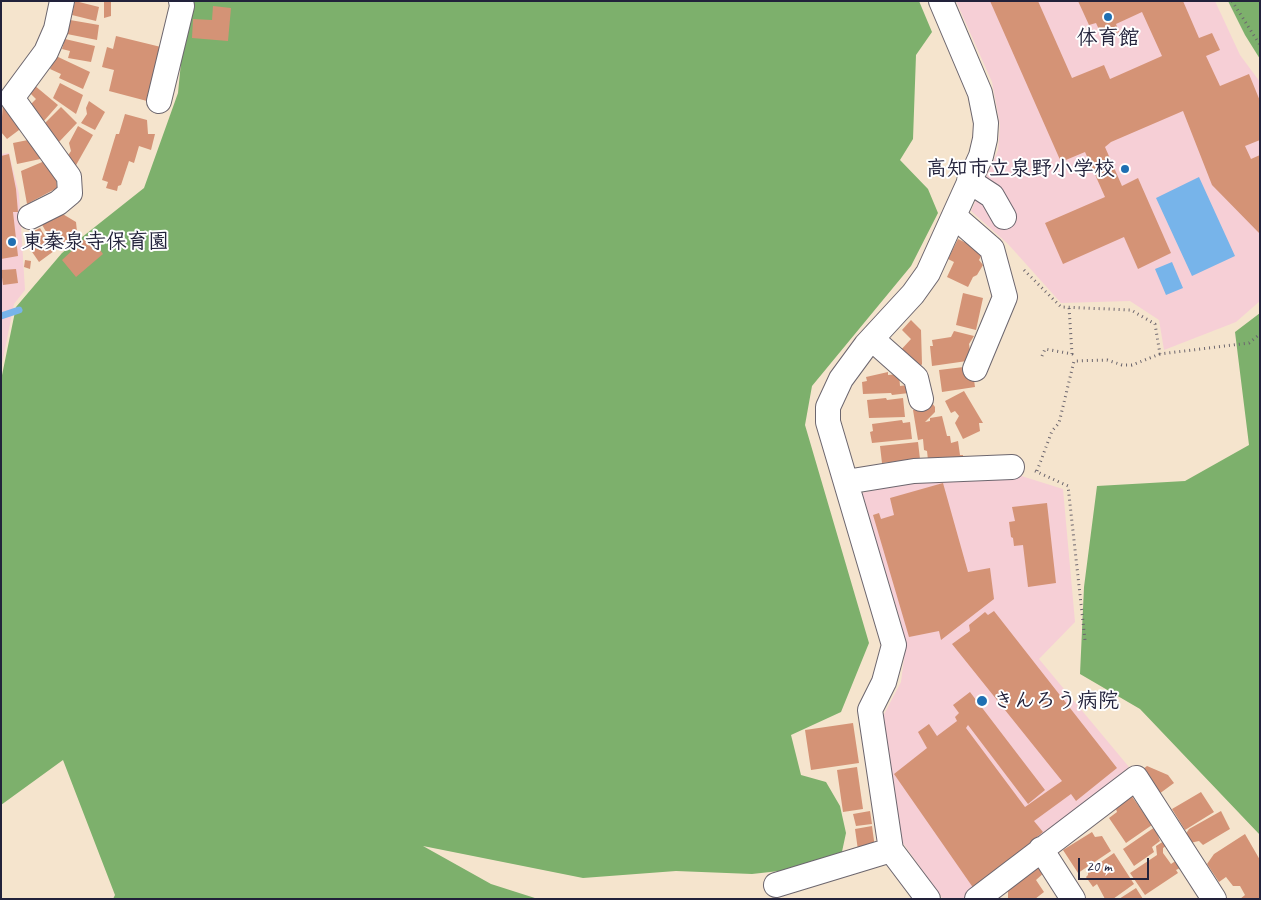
<!DOCTYPE html>
<meta charset="utf-8">
<style>
body{margin:0}
#map{position:relative;width:1261px;height:900px;overflow:hidden;background:#f5e4cd;font-family:Caveat,sans-serif}
canvas{display:block}
.frame{position:absolute;inset:0;border:2px solid #22223b;pointer-events:none}
.scale{position:absolute;left:1078px;top:858px;width:71px;height:22px;box-sizing:border-box;border:2px solid #22223b;border-top:0;padding-left:6px;font-size:15px;line-height:18px;white-space:nowrap;color:#22223b;-webkit-text-stroke:4px #fff;paint-order:stroke}
</style>
<div id="map">
<canvas width="1261" height="900"></canvas>
<div class="frame"></div>
<div class="scale">20 m</div>
</div>
<script>
const c = document.querySelector('canvas').getContext('2d');
c.lineJoin = 'round';
function fill(path, color) {
  c.fillStyle = color;
  c.fill(path, 'evenodd');
}
function shape(rows) {
  const path = new Path2D();
  for (const r of rows) {
    path.moveTo(r[0], r[1]);
    for (let i = 2; i < r.length; i += 2) path.lineTo(r[i], r[i + 1]);
  }
  return path;
}
function stroke(path, color, width, dash) {
  c.strokeStyle = color;
  c.lineWidth = width;
  c.lineCap = dash ? 'butt' : 'round';
  c.setLineDash(dash || []);
  c.stroke(path);
}
function label(font, color, halo, rows, align = 'center') {
  c.font = font + ' Caveat,"Klee One",sans-serif';
  c.lineWidth = 4;
  c.setLineDash([]);
  c.textBaseline = 'middle';
  c.strokeStyle = halo;
  c.fillStyle = color;
  for (const [text, x, y, turn = 0] of rows) {
    c.save();
    c.translate(x, y);
    c.rotate((+turn || 0) * Math.PI / 180);
    c.textAlign = isNaN(turn) ? turn : align;
    if (halo) c.strokeText(text, 0, 0);
    c.fillText(text, 0, 0);
    c.restore();
  }
}
fill(shape([
 [956,1,1215,1,1240,55,1260,82,1260,301,1236,322,1164,350,1159,320,1130,301,1061,303,1008,244,971,211,998,150,1000,125,992,82],
 [9,153,19,194,25,290,14,304,1,369,1,154],
 [1015,474,1063,489,1075,622,1039,659,1129,767,965,899,943,899,900,839,881,720,901,682,905,650,902,626,862,493,917,479,960,481]
]), '#f6cfd6');
fill(shape([
 [187,1,919,1,932,32,916,55,913,139,900,160,928,189,938,213,911,266,812,386,805,425,869,643,841,712,791,735,801,775,826,782,840,806,846,833,840,861,797,869,752,874,676,871,583,878,423,846,491,884,538,899,113,899,115,895,63,760,1,805,1,380,16,307,62,253,144,188,178,93],
 [1228,1,1260,1,1260,59,1245,35],
 [1260,313,1260,835,1140,709,1080,674,1084,587,1097,486,1185,481,1249,445,1235,332]
]), '#7db06c');
fill(shape([
 [1199,177,1235,256,1192,276,1156,198],
 [1172,262,1183,288,1166,295,1155,269]
]), '#77b4ea');
stroke(shape([
 [1,316,19,310]
]), '#77b4ea', 7);
fill(shape([
 [75,1,99,7,96,21,72,15],
 [990,1,1038,1,1072,78,1104,65,1110,79,1162,56,1142,12,1116,24,1119,32,1103,38,1096,23,1089,25,1078,1,1183,1,1199,38,1212,33,1220,50,1206,56,1220,86,1249,74,1260,101,1260,140,1245,146,1251,159,1260,155,1260,234,1212,185,1183,111,1111,142,1105,147,1122,186,1138,178,1171,253,1138,269,1124,237,1063,264,1045,223,1105,197,1085,152,1061,162],
 [104,2,111,2,111,16,104,18],
 [213,6,231,8,228,41,192,38,193,19,212,20],
 [70,20,99,25,97,40,67,34],
 [116,36,165,48,147,101,109,91,114,70,102,67,107,47,113,49],
 [65,39,95,46,91,62,68,58,70,51,62,49],
 [56,56,90,72,83,89,59,78,61,74,50,69],
 [60,83,83,95,76,114,53,98],
 [34,85,58,105,43,122,30,105,36,99,30,93],
 [89,101,105,112,95,130,81,123,87,114,86,108],
 [3,102,23,127,7,139,1,132],
 [61,107,77,123,59,142,43,125],
 [125,114,147,120,148,134,155,134,151,150,139,146,134,163,129,161,121,185,118,186,117,191,106,188,108,182,102,180,116,134,119,134],
 [78,126,93,135,75,167,67,157,71,151,69,143],
 [33,139,45,158,17,164,13,143],
 [9,154,16,189,18,212,13,212,18,256,1,259,1,156],
 [47,160,56,177,57,188,27,204,21,171],
 [61,213,76,222,77,232,71,239,55,247,41,223],
 [40,228,54,251,39,262,28,246,32,241,32,232],
 [92,232,99,240,95,243,103,254,76,277,62,260],
 [958,239,979,249,982,254,979,260,983,265,977,275,973,277,968,287,947,277,954,262,948,259],
 [25,260,31,261,30,269,24,267],
 [16,269,18,283,3,285,1,270],
 [963,293,983,298,976,330,956,325],
 [911,320,921,330,922,364,918,370,899,352,911,339,902,330],
 [954,331,974,336,969,344,970,351,972,351,967,361,932,366,930,346,933,346,932,340,951,337],
 [972,366,975,387,942,392,939,370],
 [888,372,888,375,899,374,900,386,908,385,909,393,892,395,891,393,863,394,862,382,867,381,866,377],
 [964,391,983,423,979,423,980,431,963,439,955,423,959,416,955,411,951,413,945,401],
 [886,398,887,400,903,398,905,417,869,418,867,400],
 [929,399,935,407,935,412,925,422,930,421,930,418,942,416,947,436,950,436,951,443,958,441,960,455,963,455,963,459,928,460,927,451,924,450,923,439,918,440,913,410,923,407],
 [902,420,903,423,910,422,912,439,872,443,870,432,873,431,872,424],
 [918,442,920,459,882,463,880,446],
 [943,483,968,572,990,568,994,599,941,640,939,631,909,637,873,515,879,513,881,519,894,515,890,498],
 [1047,503,1056,583,1028,587,1023,545,1014,546,1013,538,1011,537,1009,522,1015,521,1012,507],
 [994,611,1117,768,1076,801,1071,794,1034,821,1043,832,1018,853,1018,857,974,889,894,774,927,748,918,732,929,724,937,736,957,721,955,717,959,713,953,705,970,692,1045,790,1028,804,968,725,966,728,1025,807,1062,781,952,644,970,631,969,625,985,612,988,615],
 [853,723,859,763,811,770,805,730],
 [1147,766,1168,775,1174,783,1159,794,1142,770],
 [857,767,863,809,843,812,837,770],
 [1201,792,1214,812,1185,830,1172,809],
 [1131,795,1152,825,1126,843,1109,818,1117,812,1116,809,1110,813,1108,811],
 [870,811,872,824,856,826,853,814],
 [1221,811,1230,829,1203,845,1199,841,1190,843,1185,835,1189,829],
 [872,826,875,848,858,850,855,829],
 [1155,827,1160,841,1152,847,1154,852,1134,866,1123,849],
 [1092,832,1095,837,1102,836,1111,851,1078,873,1063,850],
 [1245,834,1260,860,1260,899,1240,899,1245,895,1240,886,1233,886,1226,877,1219,882,1207,864,1214,854],
 [1164,841,1166,846,1163,848,1163,853,1171,864,1177,860,1182,867,1176,870,1178,873,1145,895,1130,873,1157,855,1156,846],
 [1114,853,1134,884,1113,899,1105,899,1097,884,1093,887,1086,877,1088,875,1088,871],
 [1038,867,1044,867,1046,871,1036,880,1044,892,1035,899,1008,899,1008,891],
 [1136,888,1143,899,1119,899]
]), '#d49376');
const minor = shape([
 [159,101,182,6,181,1],
 [969,181,992,196,1004,217],
 [954,216,992,249,1005,297,975,369],
 [30,217,58,203,70,193,69,177,12,98,46,52,56,29,62,1],
 [872,339,916,378,921,399],
 [846,482,914,471,1012,467],
 [1041,849,1073,899],
 [776,885,891,850],
 [928,899,891,850,870,710,884,682,894,645,828,422,828,407,841,379,866,345,913,294,928,273,981,156,985,139,986,123,980,93,941,1],
 [977,899,1136,778,1214,899]
]);
stroke(minor, '#6c666e', 26);
stroke(shape([
 [1232,1,1260,45],
 [1024,270,1061,307,1131,310,1155,324,1160,354,1249,343,1260,334],
 [1042,356,1045,349,1072,354,1069,307],
 [1035,471,1068,486,1085,640],
 [1037,471,1052,431,1059,423,1074,361,1107,360,1122,365,1132,365,1160,354]
]), '#6c666e', 3, [1, 4]);
stroke(minor, '#fff', 24);
for (const [x, y, r, color] of [
 [1108,17,5,"#1f6fb2"],
 [1125,169,5,"#1f6fb2"],
 [12,242,5,"#1f6fb2"],
 [982,701,6,"#1f6fb2"]
]) {
  const dot = new Path2D();
  dot.arc(x, y, r, 0, 2 * Math.PI);
  c.fillStyle = color;
  c.fill(dot);
  stroke(dot, '#fff', 2);
}
label('bold 21px', '#22223b', '#fff', [
 ["体育館",1108,38,"center"],
 ["高知市立泉野小学校",1115,169,"right"],
 ["東秦泉寺保育園",22,242],
 ["きんろう病院",993,701]
], 'left');
</script>
